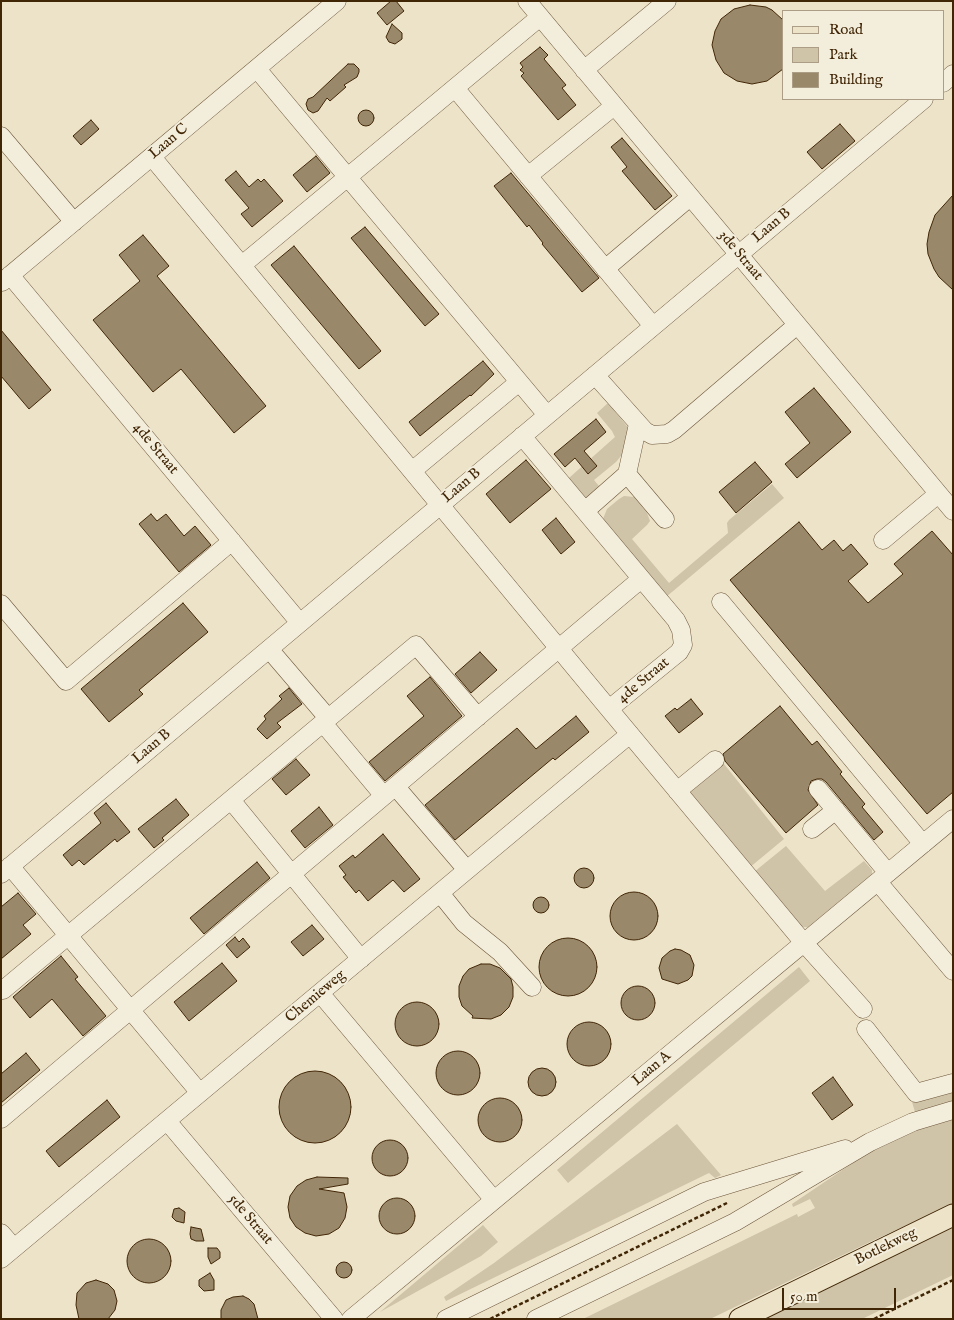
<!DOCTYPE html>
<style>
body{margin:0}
#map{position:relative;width:954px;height:1320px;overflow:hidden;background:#ece3c9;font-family:"IM FELL English",serif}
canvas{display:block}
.frame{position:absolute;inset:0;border:2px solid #412606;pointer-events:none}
.legend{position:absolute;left:782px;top:10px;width:162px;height:90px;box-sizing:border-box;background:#f3eddc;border:1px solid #ac9d86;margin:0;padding:6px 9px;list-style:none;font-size:15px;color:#412606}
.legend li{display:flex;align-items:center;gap:10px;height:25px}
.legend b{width:25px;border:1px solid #ac9d86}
.scale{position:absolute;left:782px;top:1288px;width:114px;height:22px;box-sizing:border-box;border:2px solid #412606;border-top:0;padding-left:6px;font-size:15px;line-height:18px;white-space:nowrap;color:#412606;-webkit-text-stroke:4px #f3eddc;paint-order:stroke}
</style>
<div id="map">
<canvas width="954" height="1320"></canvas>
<div class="frame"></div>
<ul class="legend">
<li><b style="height:6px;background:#ece3c9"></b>Road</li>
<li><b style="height:14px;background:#cfc3a8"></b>Park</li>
<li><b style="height:14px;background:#9a886b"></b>Building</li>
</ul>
<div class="scale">50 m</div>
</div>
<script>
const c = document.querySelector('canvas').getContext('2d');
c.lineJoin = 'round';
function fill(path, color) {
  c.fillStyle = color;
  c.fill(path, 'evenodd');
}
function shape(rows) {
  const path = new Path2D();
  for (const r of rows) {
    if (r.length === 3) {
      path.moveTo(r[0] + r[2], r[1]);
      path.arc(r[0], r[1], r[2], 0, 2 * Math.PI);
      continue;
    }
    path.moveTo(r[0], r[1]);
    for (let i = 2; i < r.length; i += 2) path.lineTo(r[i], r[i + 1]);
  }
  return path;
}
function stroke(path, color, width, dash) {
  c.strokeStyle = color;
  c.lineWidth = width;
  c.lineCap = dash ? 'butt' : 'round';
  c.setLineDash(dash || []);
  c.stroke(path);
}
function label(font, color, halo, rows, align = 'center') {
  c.font = font + ' "IM FELL English",serif';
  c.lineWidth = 4;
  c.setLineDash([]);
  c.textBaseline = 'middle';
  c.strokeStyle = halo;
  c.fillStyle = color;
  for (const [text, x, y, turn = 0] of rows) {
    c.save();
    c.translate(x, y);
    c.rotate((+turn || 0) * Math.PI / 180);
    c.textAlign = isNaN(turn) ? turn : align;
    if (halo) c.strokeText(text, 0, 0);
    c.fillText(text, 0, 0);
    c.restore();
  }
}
fill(shape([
 [608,403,630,430,625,451,616,462,594,480,603,491,589,502,569,478,615,437,612,431,597,413],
 [772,484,784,498,666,597,604,522,603,519,607,509,619,499,624,496,634,497,647,513,650,521,647,525,632,539,669,583,728,533,727,523,729,520],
 [724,764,784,839,749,868,688,793],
 [786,846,825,891,864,861,872,870,872,876,811,928,798,926,754,872],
 [799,967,810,981,568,1183,557,1170],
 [953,1090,953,1101,915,1112,912,1102],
 [953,1118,953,1204,872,1241,710,1319,583,1319,797,1214,798,1217,815,1208,810,1199,793,1207,792,1204,872,1150,894,1137],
 [677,1124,721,1175,715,1178,709,1173,446,1301,444,1297,494,1263],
 [483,1225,498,1242,481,1256,380,1312],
 [953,1226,953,1275,862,1319,763,1319]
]), '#cfc3a8');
const building = shape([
 [391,1,396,1,404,11,387,25,377,13,391,1],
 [750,5,766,7,772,10,783,20,783,69,767,81,752,84,737,81,724,73,716,60,712,45,715,31,721,19,734,9,750,5],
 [392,24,402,33,402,39,395,44,389,42,386,37,392,24],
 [540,47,548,55,544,59,566,85,562,88,576,105,558,120,521,76,524,73,520,70,523,67,520,63,540,47],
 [348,64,354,64,359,69,359,72,357,77,344,85,346,87,330,101,327,98,318,111,313,113,308,110,306,104,308,99,313,97,348,64],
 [366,118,8],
 [91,120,99,129,81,145,73,136,91,120],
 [840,124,855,141,822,169,807,152,840,124],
 [622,138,672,196,655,210,622,171,627,167,611,147,622,138],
 [316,156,330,173,307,192,293,175,316,156],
 [236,171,249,187,258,179,261,182,264,179,283,201,252,227,241,214,249,208,225,180,236,171],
 [511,173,599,278,582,292,542,244,543,243,529,225,527,227,494,186,511,173],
 [953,195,953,290,939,277,934,269,928,254,927,244,929,232,935,215,953,195],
 [365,227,439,314,425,326,351,238,365,227],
 [143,235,169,266,157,276,266,406,234,433,181,369,153,392,93,320,140,281,119,255,143,235],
 [294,246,381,351,359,369,271,265,294,246],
 [1,330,51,390,29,409,1,376,1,330],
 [483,361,494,374,471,396,470,395,420,436,409,422,483,361],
 [814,388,851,432,797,478,785,464,810,443,785,412,814,388],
 [596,419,606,432,584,451,597,466,588,474,575,458,565,467,554,454,596,419],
 [526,460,551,489,510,523,486,494,526,460],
 [755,462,772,482,736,513,719,492,755,462],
 [151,514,157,521,166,514,184,536,195,526,211,545,179,572,139,524,151,514],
 [556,518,575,542,561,554,542,530,556,518],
 [799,522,822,550,834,540,843,551,851,544,868,564,848,581,868,603,903,574,894,564,932,531,953,555,953,792,927,814,730,580,799,522],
 [183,603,208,632,139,690,143,694,109,722,81,689,183,603],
 [480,652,497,670,471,693,455,674,480,652],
 [430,677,462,716,385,781,369,762,424,716,407,696,430,677],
 [289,688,302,704,277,723,281,727,267,739,257,729,266,719,264,716,282,699,279,696,289,688],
 [691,699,703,714,679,733,665,716,675,708,677,710,691,699],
 [780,706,812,745,817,741,842,772,840,774,865,804,862,807,883,832,874,840,826,782,822,779,817,779,811,781,808,790,818,805,786,833,725,761,723,754,780,706],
 [576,716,589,732,555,760,553,758,455,840,425,805,517,728,536,749,576,716],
 [296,759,310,775,286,795,272,779,296,759],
 [176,799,189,815,162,838,164,840,154,848,138,829,176,799],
 [106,803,130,832,117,842,115,839,84,865,79,860,72,866,63,855,101,823,94,813,106,803],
 [319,807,333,825,305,848,291,831,319,807],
 [383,834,420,879,404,892,393,880,368,901,359,890,356,893,343,877,346,875,339,866,353,855,355,858,383,834],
 [257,862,270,878,204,934,190,918,257,862],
 [584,878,10],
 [634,916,24],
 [18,893,36,914,23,925,31,934,1,959,1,907,18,893],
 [541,905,8],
 [312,925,324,939,303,956,291,942,312,925],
 [235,937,239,942,243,938,250,947,237,958,226,945,235,937],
 [568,967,29],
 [675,949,681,950,690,955,694,965,692,976,688,980,678,984,662,979,659,968,662,958,670,951,675,949],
 [61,956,78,977,75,979,106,1016,83,1036,52,999,30,1018,13,997,61,956],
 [222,963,237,981,189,1021,174,1002,222,963],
 [481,964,490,964,500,968,511,979,513,987,513,997,509,1007,501,1015,491,1019,472,1018,473,1016,462,1006,459,997,459,986,463,976,469,969,481,964],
 [638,1003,17],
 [417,1024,22],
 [589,1044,22],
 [458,1073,22],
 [26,1053,40,1070,1,1103,1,1074,26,1053],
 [542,1082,14],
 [315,1107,36],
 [833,1077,853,1105,832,1120,812,1093,833,1077],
 [500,1120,22],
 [107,1100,120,1117,59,1167,46,1151,107,1100],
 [390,1158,18],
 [317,1177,348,1178,348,1184,319,1189,344,1193,347,1207,345,1218,339,1228,329,1234,316,1236,305,1233,296,1227,290,1218,288,1207,290,1196,297,1186,306,1180,317,1177],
 [397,1216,18],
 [179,1208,185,1212,184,1223,176,1221,172,1217,174,1209,179,1208],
 [191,1227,201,1229,204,1241,196,1241,191,1239,190,1234,191,1227],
 [149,1261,22],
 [208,1248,217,1248,220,1252,220,1258,211,1264,208,1257,208,1248],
 [344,1270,8],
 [210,1273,214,1280,214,1290,204,1291,199,1286,199,1280,210,1273],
 [96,1280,108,1284,114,1290,117,1301,115,1310,108,1319,79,1319,76,1305,77,1293,86,1283,96,1280],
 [243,1296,249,1299,254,1304,258,1319,221,1319,221,1310,226,1300,233,1297,243,1296]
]);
fill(building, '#9a886b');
stroke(building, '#412606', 1);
const minor = shape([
 [527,1,953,511],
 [257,69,547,415],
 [584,70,667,1],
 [943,83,953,74],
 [455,88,653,326],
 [1,136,74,222],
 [152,157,609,709],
 [528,176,614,106],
 [242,265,540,17],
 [605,269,690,197],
 [10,275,300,623],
 [2,282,337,1],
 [595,375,645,431,652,435,667,434,674,430,797,325],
 [522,436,676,620,681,630,683,645,679,652,609,709,804,943,863,1009],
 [412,471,519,382],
 [627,474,665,519],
 [585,511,627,474,638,424],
 [883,540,938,494],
 [721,602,923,844],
 [1,604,66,681,232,541],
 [269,649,328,718],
 [323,723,384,796],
 [396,787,467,870],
 [818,789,888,873],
 [677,791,715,760],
 [231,800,361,959],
 [812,829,836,810],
 [10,866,200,1093],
 [1,874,924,99],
 [878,882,953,971],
 [440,893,464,923,500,952,532,987],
 [1,990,3,990,416,645,478,717],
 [320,993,494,1200],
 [866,1029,916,1093,953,1083],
 [1,1119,641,579],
 [167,1121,334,1319],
 [1,1233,14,1248],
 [1,1259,630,734],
 [351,1319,953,819],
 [446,1319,704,1192,845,1149],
 [536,1319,735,1222,870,1142,913,1122,953,1110]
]);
const major = shape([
 [740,1319,953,1215]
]);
stroke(minor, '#6c5537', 19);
stroke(major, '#412606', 23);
stroke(shape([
 [490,1319,727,1203],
 [874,1319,953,1280]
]), '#412606', 2.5, [4, 2.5]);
stroke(minor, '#f3eddc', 18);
stroke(major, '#ece3c9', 21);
label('15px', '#412606', '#f3eddc', [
 ["Laan C",169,142,-40],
 ["Laan B",772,226,-40],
 ["3de Straat",740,256,50],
 ["4de Straat",155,449,50],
 ["Laan B",462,486,-40],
 ["4de Straat",644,681,-40],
 ["Laan B",152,747,-40],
 ["Chemieweg",316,997,-40],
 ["Laan A",652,1069,-40],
 ["5de Straat",250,1220,50],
 ["Botlekweg",886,1247,-26]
]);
</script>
